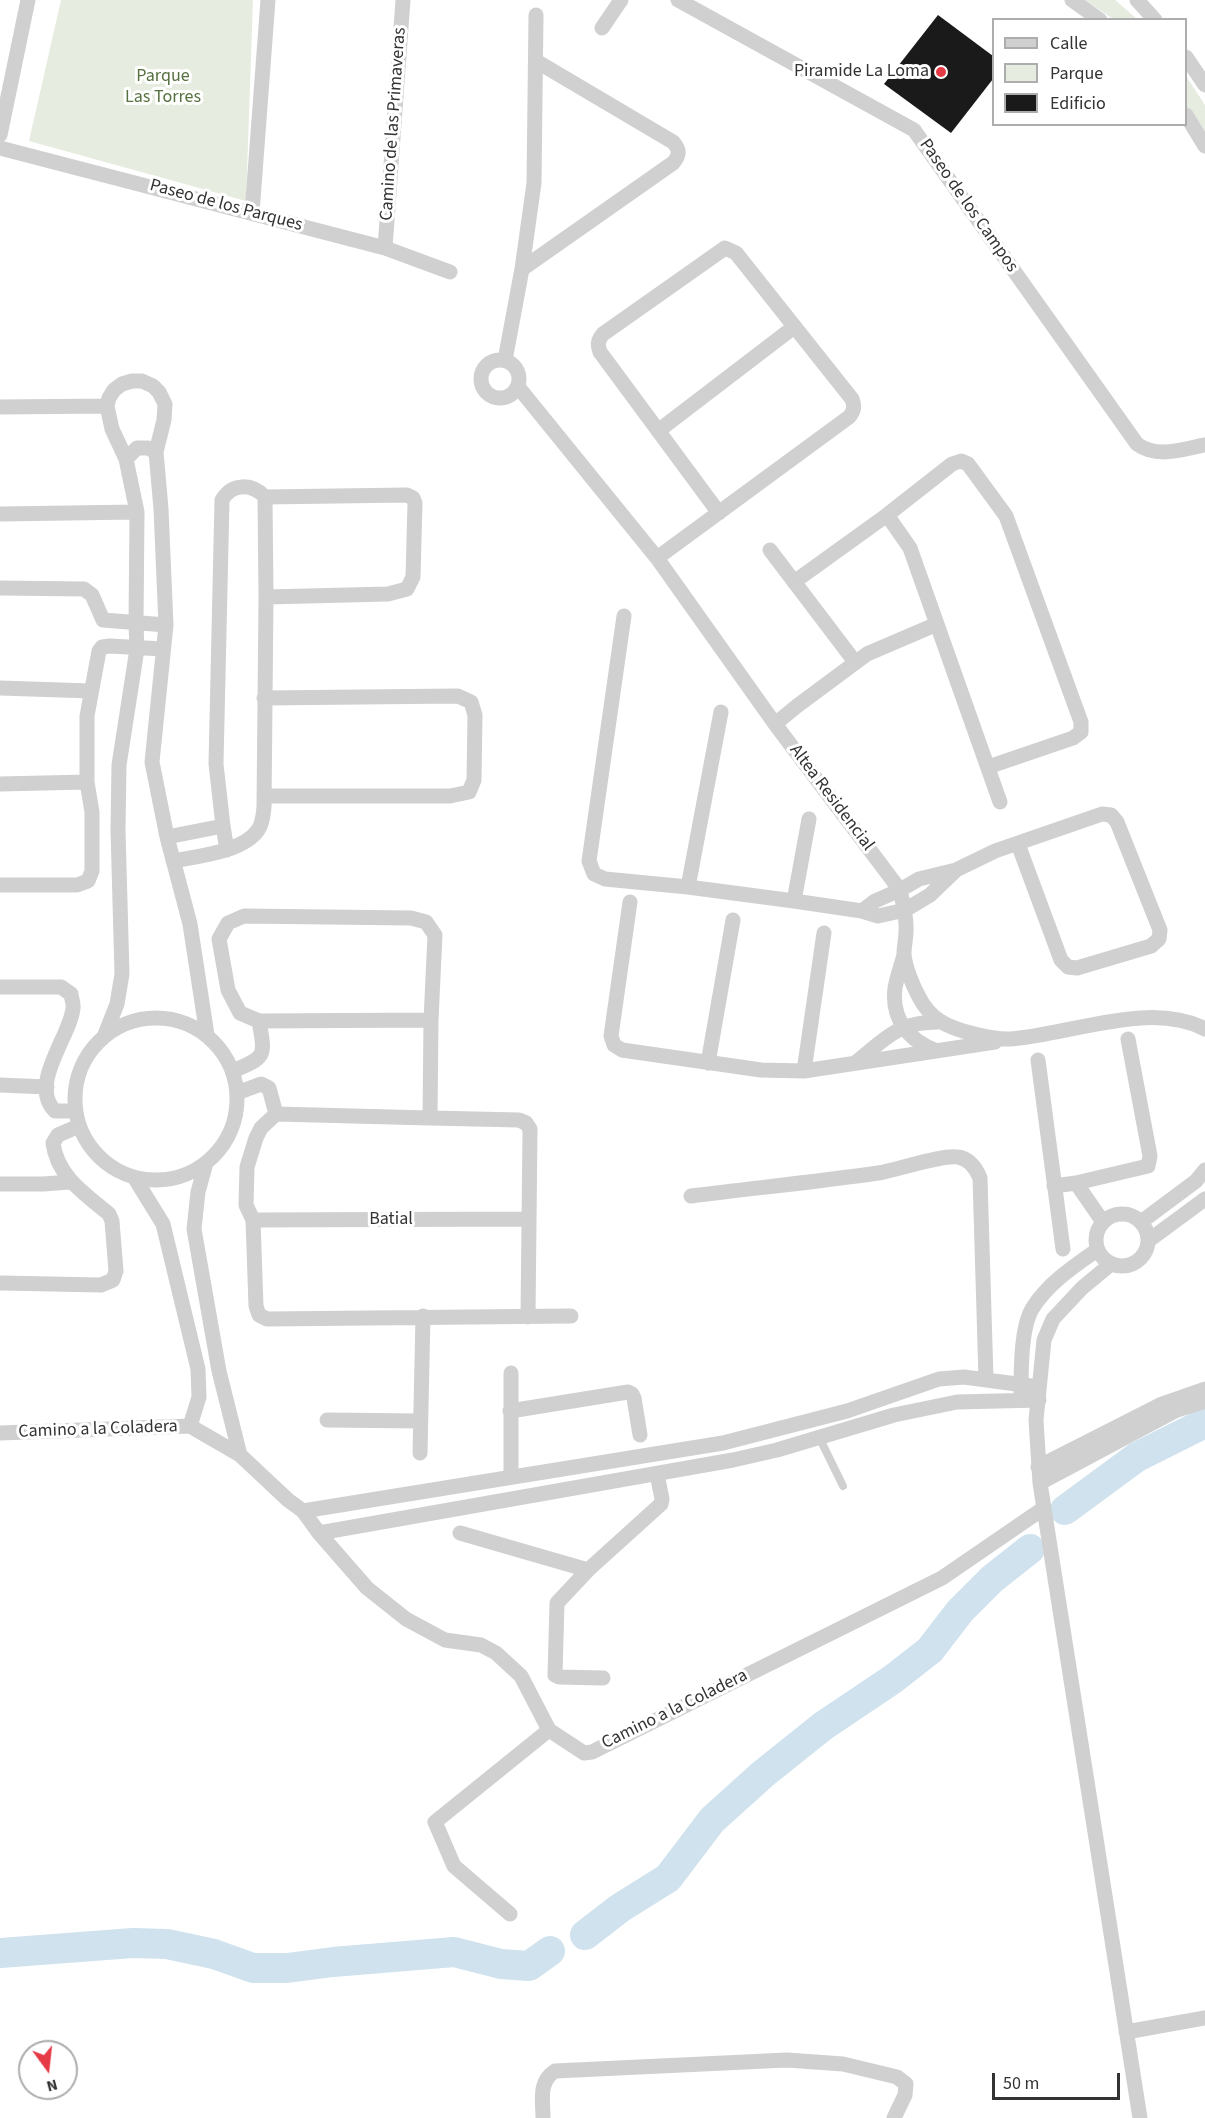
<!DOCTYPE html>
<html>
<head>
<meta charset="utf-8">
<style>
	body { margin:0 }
	#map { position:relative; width:1205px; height:2118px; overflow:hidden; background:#fff; font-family:"Source Sans 3",sans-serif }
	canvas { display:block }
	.legend { position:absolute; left:992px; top:18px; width:195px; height:108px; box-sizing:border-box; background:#fff; border:2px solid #adadad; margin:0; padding:8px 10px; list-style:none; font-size:18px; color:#333 }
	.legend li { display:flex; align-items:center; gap:12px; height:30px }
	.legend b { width:30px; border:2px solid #adadad }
	.north { position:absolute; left:18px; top:2040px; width:60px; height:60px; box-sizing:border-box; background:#fff; border:2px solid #adadad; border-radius:50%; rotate:165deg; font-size:16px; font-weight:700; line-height:24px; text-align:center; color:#333 }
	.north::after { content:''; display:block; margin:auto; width:21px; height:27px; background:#e63946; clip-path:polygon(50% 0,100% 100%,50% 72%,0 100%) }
	.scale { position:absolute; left:992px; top:2073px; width:128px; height:27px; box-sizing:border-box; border:3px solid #333; border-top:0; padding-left:8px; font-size:18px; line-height:21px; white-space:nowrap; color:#333; -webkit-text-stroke:4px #fff; paint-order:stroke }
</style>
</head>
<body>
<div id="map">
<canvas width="1205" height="2118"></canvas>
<ul class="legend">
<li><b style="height:8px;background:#d0d0d0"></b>Calle</li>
<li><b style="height:16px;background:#e6ecdf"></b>Parque</li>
<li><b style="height:16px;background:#1a1a1a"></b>Edificio</li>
</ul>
<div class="north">N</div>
<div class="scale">50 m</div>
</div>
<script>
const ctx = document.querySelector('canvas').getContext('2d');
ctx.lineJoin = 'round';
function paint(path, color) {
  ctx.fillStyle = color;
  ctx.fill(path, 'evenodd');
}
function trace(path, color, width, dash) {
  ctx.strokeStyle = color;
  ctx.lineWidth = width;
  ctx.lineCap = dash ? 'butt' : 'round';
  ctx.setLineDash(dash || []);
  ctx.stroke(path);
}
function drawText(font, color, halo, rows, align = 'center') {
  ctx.font = font + ' "Source Sans 3",sans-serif';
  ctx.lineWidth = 6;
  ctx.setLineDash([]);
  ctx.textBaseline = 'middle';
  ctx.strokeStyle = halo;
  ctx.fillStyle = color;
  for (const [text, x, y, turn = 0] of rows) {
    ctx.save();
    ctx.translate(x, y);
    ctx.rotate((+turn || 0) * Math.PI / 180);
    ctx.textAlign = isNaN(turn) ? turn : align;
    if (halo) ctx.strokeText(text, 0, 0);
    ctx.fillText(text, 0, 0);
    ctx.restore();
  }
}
const green = new Path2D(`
	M61,0H253L246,201L29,141Z
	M1085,0H1115L1137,19H1113Z
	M1186,76L1205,105V135L1186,105Z`);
const river = new Path2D(`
	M1065,1510L1137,1457L1205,1423
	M585,1935L620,1908L668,1878L712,1820L763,1774L823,1726L893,1679L930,1650L960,1611L992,1579L1030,1549
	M0,1953L133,1943L167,1944L214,1954L253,1968H287L333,1962L454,1952L501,1964L529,1966L550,1951`);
const building = new Path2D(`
	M938,15L993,56V79L951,133L884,84Z`);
const lane = new Path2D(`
	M819,1437L843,1486`);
const street = new Path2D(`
	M678,0L914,130L1137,444C1158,459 1182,449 1205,445
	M1072,0L1100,20
	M1137,0L1155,20
	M602,28L621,0
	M1186,57L1205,85
	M1186,115L1205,146
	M0,135L28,0
	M0,148L385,248L450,272
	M252,213L268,0
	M385,248L403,0
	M522,269L673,163C680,155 680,150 673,142L536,61
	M481 379a19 19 0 1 1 38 0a19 19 0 1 1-38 0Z
	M505,360L522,269L534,183L536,15
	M519,388L657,558L775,724L900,890C903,904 907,917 906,931C906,939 904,946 904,954C905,967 913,986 919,997C924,1007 931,1015 940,1021C955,1031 993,1040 1011,1039C1069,1035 1150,1000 1205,1029
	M0,407L107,406
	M658,431L794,327
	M126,459L137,448H148L156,452
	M265,497L407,495L413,498L415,503L413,577L407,589L388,594L266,597
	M0,514L137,512
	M887,515L910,548L1000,802
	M770,550L855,662
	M657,558L849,417C854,411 855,407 852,399L736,253L725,248L603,334C598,340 597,344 600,352L719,513
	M794,582L887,515L952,464L961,461L968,464L1006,516L1081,722V732L1073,738L988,767
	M0,588L84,589L92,595L103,620L166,625
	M624,616L589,861L594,874L605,879L688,887L794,901L862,911L878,916L905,910L930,895L956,870
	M0,688L91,691
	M775,724L797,706L867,654L937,624
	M0,784L87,782
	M264,796H450L469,792L474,780L475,715L471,702L458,696L264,698
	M167,837L223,826
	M173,861C198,856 243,852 258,830C263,823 263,815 264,807L266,597L265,497C252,483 232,483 222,500L216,764L223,826L227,850
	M0,885H77L88,881L92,871V812L87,782V716L99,651L102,647L110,646L163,649
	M688,887L721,712
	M794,901L809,819
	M630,902L611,1036L614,1045L622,1050L761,1070L804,1071L995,1042
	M862,911L875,901L900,890L919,879L956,870L995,851L1102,814L1111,815L1117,822L1160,930L1159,939L1151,946L1077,968L1068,967L1061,960L1018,844
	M904,955C901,966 897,977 895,988C891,1019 909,1041 937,1051
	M0,987H61L71,994C71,998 74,1004 73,1008C71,1035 28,1085 55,1111H76
	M75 1099a81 81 0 1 1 162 0a81 81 0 1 1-162 0Z
	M431,1020L259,1021L240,1013L228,990L219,939L228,923L244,916L411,918L426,922L435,935L431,1020L430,1118L276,1114L261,1128L256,1138L247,1167L246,1205L253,1220L256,1306L259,1315L267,1319L571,1316
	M104,1037L117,1004L122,974L118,830L119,765L137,649L136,624L137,512L126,459L112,429L107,406L109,398L114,390L122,384L132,381H142L153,386L159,392L165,404L164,420L156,452L161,509L166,625L152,762L167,837L190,924L207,1035
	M1038,1060L1063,1249
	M708,1063L733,920
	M855,1063C888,1037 898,1021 942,1022
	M233,1071C267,1057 265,1056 259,1021
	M804,1071L824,933
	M0,1085L47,1087
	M237,1093L261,1084L269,1088L276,1114
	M430,1118L519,1120L526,1123L530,1129L528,1317
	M206,1163L198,1192L194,1229L219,1371L240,1455
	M134,1177L163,1224L198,1369L199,1397L190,1426
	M1076,1183L1103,1222
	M0,1184H43L70,1182
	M1054,1186L1076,1183L1148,1166L1150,1156L1128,1039
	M691,1196C754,1188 816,1182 878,1173C897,1170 943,1154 958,1157C970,1159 976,1168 980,1178L986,1379
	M1096 1240a26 26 0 1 1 52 0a26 26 0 1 1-52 0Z
	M253,1220L529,1219
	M1141,1222L1196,1181L1205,1170
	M1148,1241L1205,1199
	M1111,1264L1082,1288L1053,1319L1044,1340L1036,1420L1040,1483L1140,2118
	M0,1283L101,1285L113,1280L116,1271L112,1221L109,1214C85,1194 57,1176 53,1143L58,1135L79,1126
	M511,1373V1477
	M1021,1392C1021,1370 1021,1328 1032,1309C1047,1284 1074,1266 1097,1250
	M510,1411L628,1392L632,1394L634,1398L640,1435
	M327,1420L420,1421
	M0,1433L190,1426L240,1455L288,1500L303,1511L319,1533L367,1588L406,1619L445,1640L481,1645L496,1653L521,1676L549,1730L584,1753L592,1752L942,1578L1044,1508
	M420,1453L423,1316
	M1038,1467L1162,1404L1205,1389
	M1040,1483L1177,1410L1205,1401
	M303,1511L723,1443L847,1411L939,1379L964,1377L1039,1387
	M319,1533L733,1460L777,1450L894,1415L957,1402L1039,1400
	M460,1533L588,1570
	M603,1678L559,1677L555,1675L557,1603L588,1570L661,1504L662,1499L657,1474
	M510,1914L454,1866L435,1822L549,1730
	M1126,2032L1205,2018
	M543,2118C543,2100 538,2082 555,2071L787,2060L843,2064L897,2077L906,2084L905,2095L894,2118`);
const markers = [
	[941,72,6,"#e63946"]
];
const poiNames = [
	["Piramide La Loma",929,72]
];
const parkNames = [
	["Parque",163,77],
	["Las Torres",163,98]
];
const streetNames = [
	["Camino de las Primaveras",394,124,-86],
	["Paseo de los Parques",226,206,15],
	["Paseo de los Campos",968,206,55],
	["Altea Residencial",831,798,53],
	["Batial",391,1220],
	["Camino a la Coladera",98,1430,-2],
	["Camino a la Coladera",675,1710,-26]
];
paint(green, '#e6ecdf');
trace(river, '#cfe2ee', 30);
paint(building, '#1a1a1a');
trace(lane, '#d0d0d0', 8);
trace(street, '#d0d0d0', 15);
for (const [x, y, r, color] of markers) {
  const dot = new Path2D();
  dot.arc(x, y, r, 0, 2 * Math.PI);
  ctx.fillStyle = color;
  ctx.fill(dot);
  trace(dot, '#fff', 2);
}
drawText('18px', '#333', '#fff', poiNames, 'right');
drawText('18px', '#56703f', '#fff', parkNames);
drawText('18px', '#333', '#fff', streetNames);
</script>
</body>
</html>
